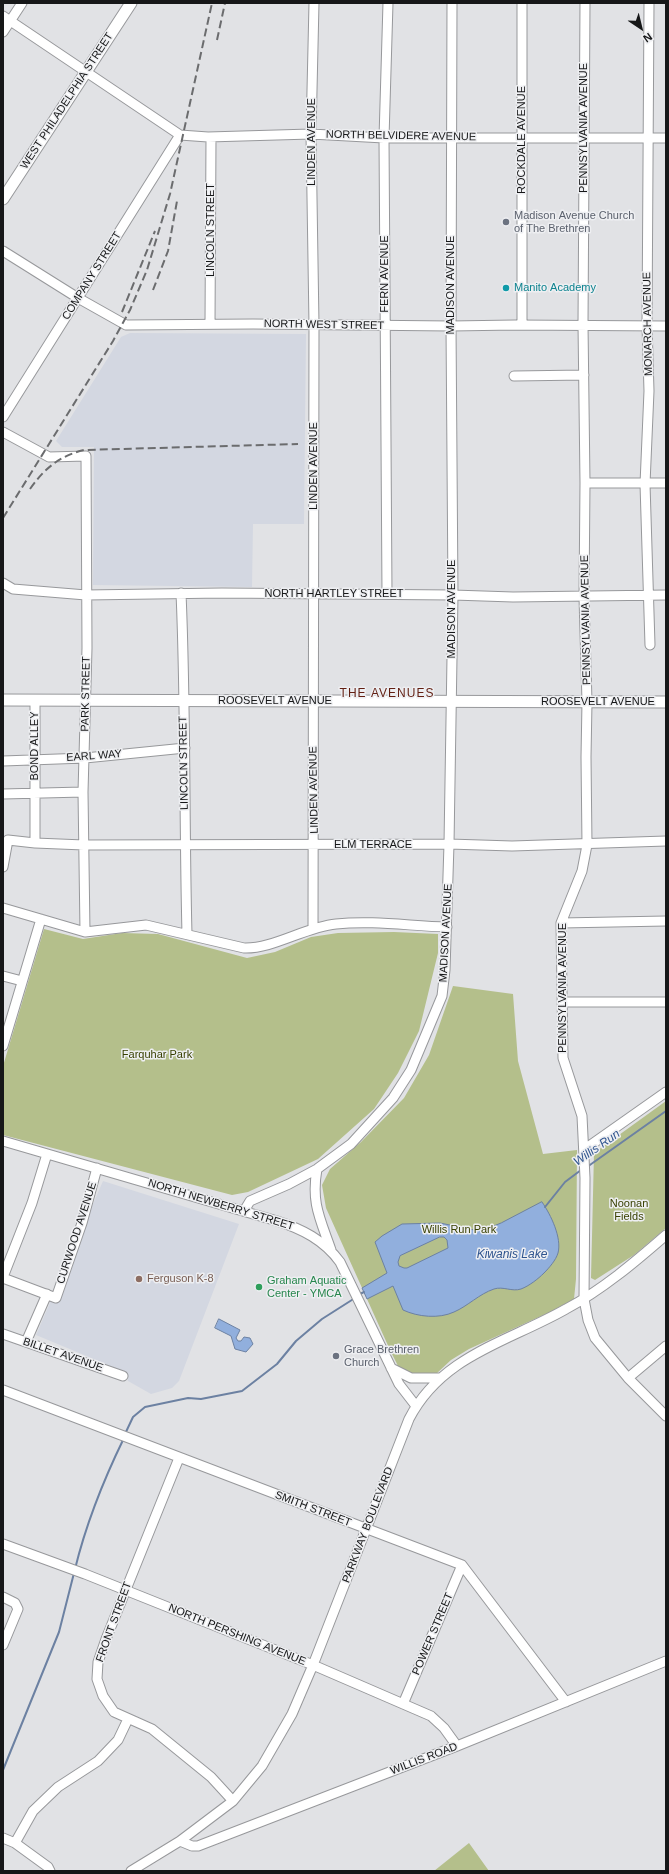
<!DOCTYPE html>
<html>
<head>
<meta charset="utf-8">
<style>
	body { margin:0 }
	#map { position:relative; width:669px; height:1874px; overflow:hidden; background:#e1e2e5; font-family:Arial,sans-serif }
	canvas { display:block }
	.frame { position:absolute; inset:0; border:4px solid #161718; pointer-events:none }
	.north { position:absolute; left:621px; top:8px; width:40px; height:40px; -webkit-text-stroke:3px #eeeff2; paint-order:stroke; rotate:145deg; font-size:11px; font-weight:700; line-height:16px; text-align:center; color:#161718 }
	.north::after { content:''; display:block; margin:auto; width:14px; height:18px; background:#161718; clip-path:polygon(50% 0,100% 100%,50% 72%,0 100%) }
</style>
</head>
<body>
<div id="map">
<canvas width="669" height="1874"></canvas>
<div class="frame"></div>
<div class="north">N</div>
</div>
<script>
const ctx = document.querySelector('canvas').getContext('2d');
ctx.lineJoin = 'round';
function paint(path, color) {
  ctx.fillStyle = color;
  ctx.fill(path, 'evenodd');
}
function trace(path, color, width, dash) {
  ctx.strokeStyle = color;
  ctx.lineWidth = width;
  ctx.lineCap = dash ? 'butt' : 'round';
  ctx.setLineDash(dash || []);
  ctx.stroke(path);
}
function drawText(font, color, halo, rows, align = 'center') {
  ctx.font = font + ' Arial,sans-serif';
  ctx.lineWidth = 3;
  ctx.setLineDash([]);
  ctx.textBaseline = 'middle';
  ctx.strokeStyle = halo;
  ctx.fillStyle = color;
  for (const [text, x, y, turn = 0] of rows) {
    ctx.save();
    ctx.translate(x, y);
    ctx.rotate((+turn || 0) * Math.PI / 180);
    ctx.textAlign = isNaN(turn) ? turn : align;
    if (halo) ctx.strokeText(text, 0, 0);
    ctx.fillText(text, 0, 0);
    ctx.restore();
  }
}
const built = new Path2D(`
	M130,333L306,334L304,524H253L252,587L93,585L94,447H62L56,441L121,337Z
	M103,1181L239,1224L179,1381L172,1388L151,1394L128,1381L125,1372L36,1335Z`);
const green = new Path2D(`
	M44,929L83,939L122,933L158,934L247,958L275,952L311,937L338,933L394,932L438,934V953L419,1031L398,1073L374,1109L318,1159L248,1192L232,1195L3,1135V1066Z
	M453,986L513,994L518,1061L543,1154L577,1150L576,1279L574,1299L550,1312L469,1349L451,1360L436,1374L415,1377L399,1368L390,1350L326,1208L322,1185L330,1169L361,1142L404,1098L429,1055Z
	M666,1101V1228L634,1255L595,1280L591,1278L594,1153Z
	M469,1843L489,1871H434Z`);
const water = new Path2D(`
	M542,1202C551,1215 562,1238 558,1253C556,1260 549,1268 544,1273C538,1279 529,1286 521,1289C512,1292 503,1286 494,1289C479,1294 468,1306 454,1312C439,1319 418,1317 403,1310L393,1286L367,1299L362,1288L387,1273L375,1242L382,1236L402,1224L440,1223L474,1230H484L501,1223ZM440,1237H444L447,1240L448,1248L407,1268H404L399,1266L398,1262L400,1256Z
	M219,1319L240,1330L236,1338L238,1341H241L244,1337L250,1338L253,1344L246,1352L235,1349L231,1336L215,1328Z`);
const stream = new Path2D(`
	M587,1167L666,1111
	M545,1207L565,1182L581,1170
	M358,1295L364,1292
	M125,1434L133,1417L145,1407L188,1398L201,1399L242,1391L277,1364L296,1341L322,1319L355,1298
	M75,1569C86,1524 104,1479 124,1438
	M3,1770L59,1632L74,1573`);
const minor = new Path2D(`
	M522,3V325
	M585,3L583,324L585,483L584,597L587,702L586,757L587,845L582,871L561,923L563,1058L582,1116L585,1178L584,1299L588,1320L595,1338L609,1355L628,1378L666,1416
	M649,3L647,325L649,391L645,484L650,645
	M3,16L180,135L208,137L311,134L384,138H666
	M3,32L22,3
	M3,251L78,298L126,325L253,324L451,326L515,325L666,326
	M210,324L211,137
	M514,376L584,375
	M3,417L180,135
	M3,432L49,457L86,456L87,648L83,792L85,932
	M585,483H666
	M3,583L13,589L86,595L222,593L453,595L513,597L666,595
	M181,593C186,707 184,820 187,934
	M387,594L384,138L388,3
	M35,700V843
	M3,761L85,758L185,748
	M3,794L83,792
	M3,867L8,840L35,843L84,845L449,844L512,846L666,841
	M3,908L85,932L146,925L244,948C273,949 305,927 336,924C372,920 410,926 447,927
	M561,923L666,921
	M313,929L314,325L311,134L314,3
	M3,976L22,981
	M562,1002H666
	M3,1046L41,919
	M3,1141L277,1221C302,1229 324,1240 340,1262L399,1384L416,1406
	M585,1149L666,1092
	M317,1169C311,1203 320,1218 331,1250
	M244,1211L250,1201L289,1184L317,1169L351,1144L393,1098L411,1070L442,996L445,970L449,844L453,595L451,326L452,3
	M3,1277L32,1203L47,1154
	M3,1278L56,1298L82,1223L97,1168
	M3,1334L123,1376
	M26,1342L47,1294
	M391,1368L411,1378H440
	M628,1378L666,1346
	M3,1390L462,1565L566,1702
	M179,1458L106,1639L98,1662L97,1679L103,1696L114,1712L152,1729L211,1777L233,1801
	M3,1544L85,1574L313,1665L431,1716L444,1728L457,1746
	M3,1597L15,1603L18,1609L3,1645
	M403,1704L462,1565
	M3,1838L15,1843L48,1867L50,1871
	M180,1841L192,1846H198L457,1746L666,1661
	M15,1843L33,1811L58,1787L98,1761L118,1740L128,1719
	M131,1871L180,1841L233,1801L262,1766L292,1714L313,1665L409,1419C442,1355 508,1342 566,1309C602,1290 635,1262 666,1235`);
const major = new Path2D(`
	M3,199L131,3
	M3,700L666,702`);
const rail = new Path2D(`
	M217,40L225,3
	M153,290L168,251L177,201
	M122,312L155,231
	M30,489C44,469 59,456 84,450L298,444
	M3,518L113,341L130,310L147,270L170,194L212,3`);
const markers = [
	[506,222,4,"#6b7280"],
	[506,288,4,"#0f9aa8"],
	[139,1279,4,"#8d6e63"],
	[259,1287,4,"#2e9e5b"],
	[336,1356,4,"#6b7280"]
];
const streetNames = [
	["WEST PHILADELPHIA STREET",67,101,-57],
	["PENNSYLVANIA AVENUE",584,128,-90],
	["NORTH BELVIDERE AVENUE",401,136,1],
	["ROCKDALE AVENUE",522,140,-90],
	["LINDEN AVENUE",312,142,-90],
	["LINCOLN STREET",211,230,-90],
	["FERN AVENUE",385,274,-90],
	["COMPANY STREET",92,276,-58],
	["MADISON AVENUE",451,285,-90],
	["MONARCH AVENUE",648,324,-91],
	["NORTH WEST STREET",324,325,1],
	["LINDEN AVENUE",314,466,-90],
	["NORTH HARTLEY STREET",334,594],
	["MADISON AVENUE",452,609,-90],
	["PENNSYLVANIA AVENUE",586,620,-91],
	["PARK STREET",86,694,-89],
	["ROOSEVELT AVENUE",275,701],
	["ROOSEVELT AVENUE",598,702],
	["BOND ALLEY",35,746,-90],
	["EARL WAY",94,756,-4],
	["LINCOLN STREET",184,763,-91],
	["LINDEN AVENUE",314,790,-91],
	["ELM TERRACE",373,845],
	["MADISON AVENUE",446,933,-87],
	["PENNSYLVANIA AVENUE",563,988,-90],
	["NORTH NEWBERRY STREET",221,1205,17],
	["CURWOOD AVENUE",77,1233,-72],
	["BILLET AVENUE",63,1355,19],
	["SMITH STREET",313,1509,21],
	["PARKWAY BOULEVARD",368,1525,-69],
	["FRONT STREET",114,1622,-70],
	["POWER STREET",433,1634,-67],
	["NORTH PERSHING AVENUE",237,1635,22],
	["WILLIS ROAD",424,1759,-21]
];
const worshipNames = [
	["Madison Avenue Church",514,216],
	["of The Brethren",514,229],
	["Grace Brethren",344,1350],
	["Church",344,1363]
];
const cultureNames = [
	["Manito Academy",514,288]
];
const parkNames = [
	["Farquhar Park",157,1055],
	["Noonan",629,1204],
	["Fields",629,1217],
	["Willis Run Park",459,1230]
];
const educationNames = [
	["Ferguson K-8",147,1279]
];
const leisureNames = [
	["Graham Aquatic",267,1281],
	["Center - YMCA",267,1294]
];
const neighbourhoodNames = [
	["THE AVENUES",387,694]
];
const waterNames = [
	["Willis Run",597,1148,-35],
	["Kiwanis Lake",512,1255]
];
paint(built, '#d3d7e1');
paint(green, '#b4bf8b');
paint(water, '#91afdd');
trace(water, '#6c81a2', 1);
trace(stream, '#6c81a2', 2);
trace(minor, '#97989b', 11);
trace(major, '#97989b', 13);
trace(minor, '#fff', 9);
trace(major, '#fff', 11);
trace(rail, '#6b6c6e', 2, [8, 4]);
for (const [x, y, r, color] of markers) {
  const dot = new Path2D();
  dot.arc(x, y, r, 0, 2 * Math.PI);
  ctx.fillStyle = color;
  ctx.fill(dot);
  trace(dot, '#eeeff2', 1.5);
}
drawText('11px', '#161718', '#eeeff2', streetNames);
drawText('11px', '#5b616d', '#eeeff2', worshipNames, 'left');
drawText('11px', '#0d838f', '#eeeff2', cultureNames, 'left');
drawText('11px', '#384000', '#eeeff2', parkNames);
drawText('11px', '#785e54', '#eeeff2', educationNames, 'left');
drawText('11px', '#27864d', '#eeeff2', leisureNames, 'left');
ctx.letterSpacing = '1px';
drawText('12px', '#621f12', '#eeeff2', neighbourhoodNames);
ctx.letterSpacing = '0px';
drawText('italic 12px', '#2f548e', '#eeeff2', waterNames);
</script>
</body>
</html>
